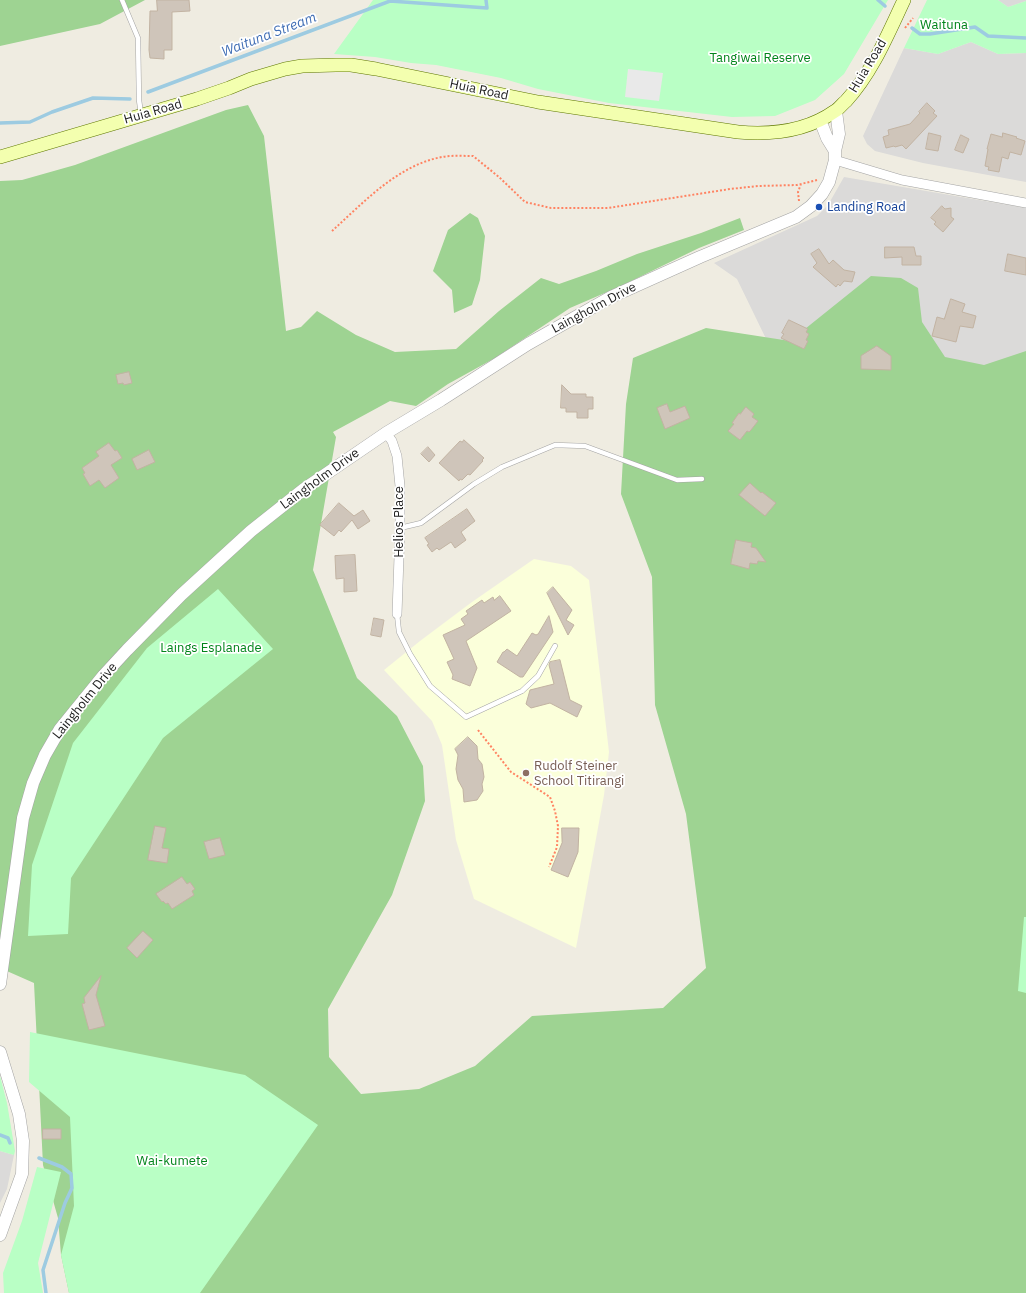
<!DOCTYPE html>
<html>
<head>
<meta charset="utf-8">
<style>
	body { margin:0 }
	canvas { display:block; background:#efece1 }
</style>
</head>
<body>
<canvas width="1026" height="1293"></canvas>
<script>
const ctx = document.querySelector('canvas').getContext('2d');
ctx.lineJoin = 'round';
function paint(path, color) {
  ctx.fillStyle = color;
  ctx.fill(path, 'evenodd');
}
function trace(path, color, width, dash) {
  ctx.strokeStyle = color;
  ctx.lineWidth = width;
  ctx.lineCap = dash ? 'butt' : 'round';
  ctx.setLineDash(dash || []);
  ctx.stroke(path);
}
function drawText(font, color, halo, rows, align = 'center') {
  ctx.font = font + ' "IBM Plex Sans",sans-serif';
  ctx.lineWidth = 3.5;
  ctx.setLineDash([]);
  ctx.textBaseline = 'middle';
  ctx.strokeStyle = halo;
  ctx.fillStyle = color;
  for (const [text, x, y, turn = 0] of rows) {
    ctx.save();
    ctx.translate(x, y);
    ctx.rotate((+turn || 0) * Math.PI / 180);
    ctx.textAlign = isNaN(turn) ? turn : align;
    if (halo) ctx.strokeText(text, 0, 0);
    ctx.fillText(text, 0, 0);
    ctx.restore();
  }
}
const residential = new Path2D(`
	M998,0H1026V1L1008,7Z
	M971,42L998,54L1026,53V182L923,163L875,151L867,144L863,136L904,48L938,54Z
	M844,177L1026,208V445L770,347L737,279L714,263L817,216L828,205Z
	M0,1151L14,1155L7,1189L0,1203Z`);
const education = new Path2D(`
	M534,559L571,566L589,580L609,752L604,795L576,948L474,899L456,840L442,745L432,721L384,670L420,641L472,602Z`);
const forest = new Path2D(`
	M0,0H145L100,24L0,46Z
	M248,105L264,136L286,331L301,327L317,311L356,335L395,352L456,349L499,311L541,278L559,284L596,271L637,254L701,233L740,218L744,230L699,248L621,286L570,308L495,358L448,384L416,406L390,401L333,432L336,437L313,570L357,678L397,716L423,766L425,801L392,895L328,1009L329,1057L361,1094L419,1089L475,1066L532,1016L663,1008L706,968L686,814L655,705L652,577L621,494L626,404L633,358L706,328L790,341L871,276L901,278L918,288L922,322L945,357L984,365L1026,351V1293H69L61,1255L58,1218L43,1165L34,983L0,968V181L22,180L75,165L226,110Z
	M470,213L478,218L485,236L480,280L472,305L454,313L452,290L433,271L448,230Z`);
const park = new Path2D(`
	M373,0H888L844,74L815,100L775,116L732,117L609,103L538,89L501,78L436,65L411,63L375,57L334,54Z
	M927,0H998L1008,7L1026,1V53L998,54L971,42L938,54L904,48Z
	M218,589L273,649L163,738L71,878L68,934L28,936L32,865L73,743L147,648Z
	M1024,917H1026V993L1018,991Z
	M30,1032L245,1075L318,1125L200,1293H69L61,1255L74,1206L70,1117L29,1082Z
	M0,1076L7,1103L15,1151L14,1155L0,1151Z
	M37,1167L61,1172L38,1263L43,1293H4L3,1273L22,1221Z`);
const parking = new Path2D(`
	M628,69L663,73L659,101L625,97Z`);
const stream = new Path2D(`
	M878,0L885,6
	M912,28L920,34H930L975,27L988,36L1026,38
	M148,92L390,1L487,8L486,0
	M0,123L30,122L52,112L93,98L130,99
	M0,1135L8,1138L10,1143
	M39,1158L62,1167L71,1174L72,1188L65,1203L43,1270L46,1293`);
const building = new Path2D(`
	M157,0H189L190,11L172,12V50H164V59L150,58L149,50L150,11H157Z
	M927,103L935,111L933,113L937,116L906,149L902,145L895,147L894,146L886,148L883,137L889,135L888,130L910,124L920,113L919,112Z
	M929,133L941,136L938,151L926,149Z
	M1003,133L1017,137L1016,138L1025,141L1021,155L1010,152L1008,159L1002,157L999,172L988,170L989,167L985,166L988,149H987L991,134L1002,137Z
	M961,135L969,139L963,153L955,150Z
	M942,206L945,209L951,208V217L954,219L943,232L934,224L936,222L931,218Z
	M885,247H914L916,256H921V265H902V257L885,258Z
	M819,249L829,264L833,260L844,270L855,272L852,282L844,281L840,286L838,284L836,287L813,267L817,263L811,254Z
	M1008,254L1026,258V275L1005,271Z
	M951,299L965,304L962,312L976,316L973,328L960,326L956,342L932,336L937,317L944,319Z
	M789,320L808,329L806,332L809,334L806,340L808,341L804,349L781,338L784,334L782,333Z
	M877,346L891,356V370L861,369V356Z
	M129,372L132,383L124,385L123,383L118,384L116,375Z
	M562,385L571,394H586V397H593V409H588V418H577V412H566V408H561Z
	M667,404L670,412L685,406L690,418L665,429L657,408Z
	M746,407L754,414L752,417L758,421L751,430L749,432L747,431L740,440L728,431L734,424L732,423L739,413L740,414Z
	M464,440L484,458L482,460L483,461L470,475L468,474L462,480L460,479L459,481L439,463L460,441L462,442Z
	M109,443L115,451L117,450L122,458L111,465L119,478L105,488L99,480L90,486L83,474L85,473L82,468L99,456L96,452Z
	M428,447L435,455L429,462L421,454Z
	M149,450L155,462L137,470L132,459Z
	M750,483L761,493L762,492L776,503L765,516L739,495Z
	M339,503L354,516L363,510L370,521L358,529L352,520L341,532L339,530L334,536L320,525Z
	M467,509L475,521L461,532L466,540L455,548L451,542L439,550L437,548L432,552L427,545L429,544L425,538Z
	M736,540L752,543L751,547L756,548L766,562L758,561L757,564L750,563L749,569L731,564Z
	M355,555L357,591L344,592V578L336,579L335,556Z
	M553,587L572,610L566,620L574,625L568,635L547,593Z
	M500,596L511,611L466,641L477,668L470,686L452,679L453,675L447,662L454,659L443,635L465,625L461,619L468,614L466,611L482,600L484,603L493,597L494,600Z
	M549,616L553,632L523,677H520L497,662L503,652H504L507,649L517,656L532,633L536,635L538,634Z
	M374,618L384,620L381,637L371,635Z
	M560,660L570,700L582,706L577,717L550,703L531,708L526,704L530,690L554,684L549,665L550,662Z
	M468,737L477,746L478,759L482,764L484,777L482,784L483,791L477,800L464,802L463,789L458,780L456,769L458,755L455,749Z
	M155,826L166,828L162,848L169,849L167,863L148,860Z
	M562,828H579L578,852L568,877L551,870L562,843Z
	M220,838L225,855L209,859L204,842Z
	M182,877L187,884L190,882L195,889L192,891L194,895L172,909L168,903L166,904L163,901L162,902L156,894Z
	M143,931L153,940L137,958L127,948Z
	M101,976L96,995L105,1026L89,1030L82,1004L85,1003L84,998Z
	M43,1129H61V1139H43Z`);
const path = new Path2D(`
	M905,28L913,18
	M799,201L798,192L801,184
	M332,231C364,202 398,165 442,157C452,155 463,156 473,156L499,177L525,202L551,208H608L730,189L758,186L797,185L817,180
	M478,730L511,772L550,797L555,811L558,826L557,847L549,867`);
const service = new Path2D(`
	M122,0L138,38L139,100L141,114
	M400,528L421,523L474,484L502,467L555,445L585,446L677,480L702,479
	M397,614L399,632L410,654L430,686L466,717L522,691L538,676L555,646`);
const minor = new Path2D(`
	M835,160L902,180L1026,203
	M386,433L392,441L397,456L400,486V528L397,614`);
const tertiary = new Path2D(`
	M820,120L827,138L835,151
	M0,984L23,818L33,783L45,755L60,729L103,676L127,650L181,595L251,531L304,489L386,433L441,400L528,344L611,297L700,257L796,217L811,206L822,194L829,182L835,160V151L839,134L836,111
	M0,1052L19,1114L23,1141L22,1174L0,1235`);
const secondary = new Path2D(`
	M0,157L197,99L229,88L251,79L285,69L302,66L336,65H351L376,69L538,102L738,132C771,135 807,131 835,111C839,109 842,104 846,101C872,73 888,34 904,0`);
const markers = [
	[819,207,4,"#1a4fb4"],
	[526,773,4,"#8d6e63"]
];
const parkNames = [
	["Waituna",944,25],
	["Tangiwai Reserve",760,58],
	["Laings Esplanade",211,648],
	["Wai-kumete",172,1161]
];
const streetNames = [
	["Huia Road",868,66,-59],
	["Huia Road",479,90,12],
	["Huia Road",153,112,-16],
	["Laingholm Drive",594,308,-28],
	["Laingholm Drive",320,479,-36],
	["Helios Place",399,522,-90],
	["Laingholm Drive",85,701,-51]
];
const transitNames = [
	["Landing Road",827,207]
];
const educationNames = [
	["Rudolf Steiner",534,766],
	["School Titirangi",534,781]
];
const waterNames = [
	["Waituna Stream",269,35,-21]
];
paint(residential, '#dbdad9');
paint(education, '#fbffda');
paint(forest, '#9ed392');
paint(park, '#b9ffc5');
paint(parking, '#e9e9e9');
trace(stream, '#9dcbe1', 3.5);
paint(building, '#cfc5ba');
trace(building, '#c2b3a2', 1);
trace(service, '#a4a4a4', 5.5);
trace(minor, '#a4a4a4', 10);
trace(tertiary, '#a4a4a4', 13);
trace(secondary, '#5e7700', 14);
trace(path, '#ff8362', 2, [2, 2]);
trace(service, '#fff', 4.5);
trace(minor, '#fff', 9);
trace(tertiary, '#fff', 12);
trace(secondary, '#f3ffaf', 13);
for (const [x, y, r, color] of markers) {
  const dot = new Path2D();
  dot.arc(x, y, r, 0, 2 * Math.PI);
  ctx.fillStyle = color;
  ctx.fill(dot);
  trace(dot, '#fff', 1.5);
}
drawText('13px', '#01841a', '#fff', parkNames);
drawText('13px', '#1d1d1d', '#fff', streetNames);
drawText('13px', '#164399', '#fff', transitNames, 'left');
drawText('13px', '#785e54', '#fff', educationNames, 'left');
drawText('italic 14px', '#406eb5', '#fff', waterNames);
</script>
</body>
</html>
